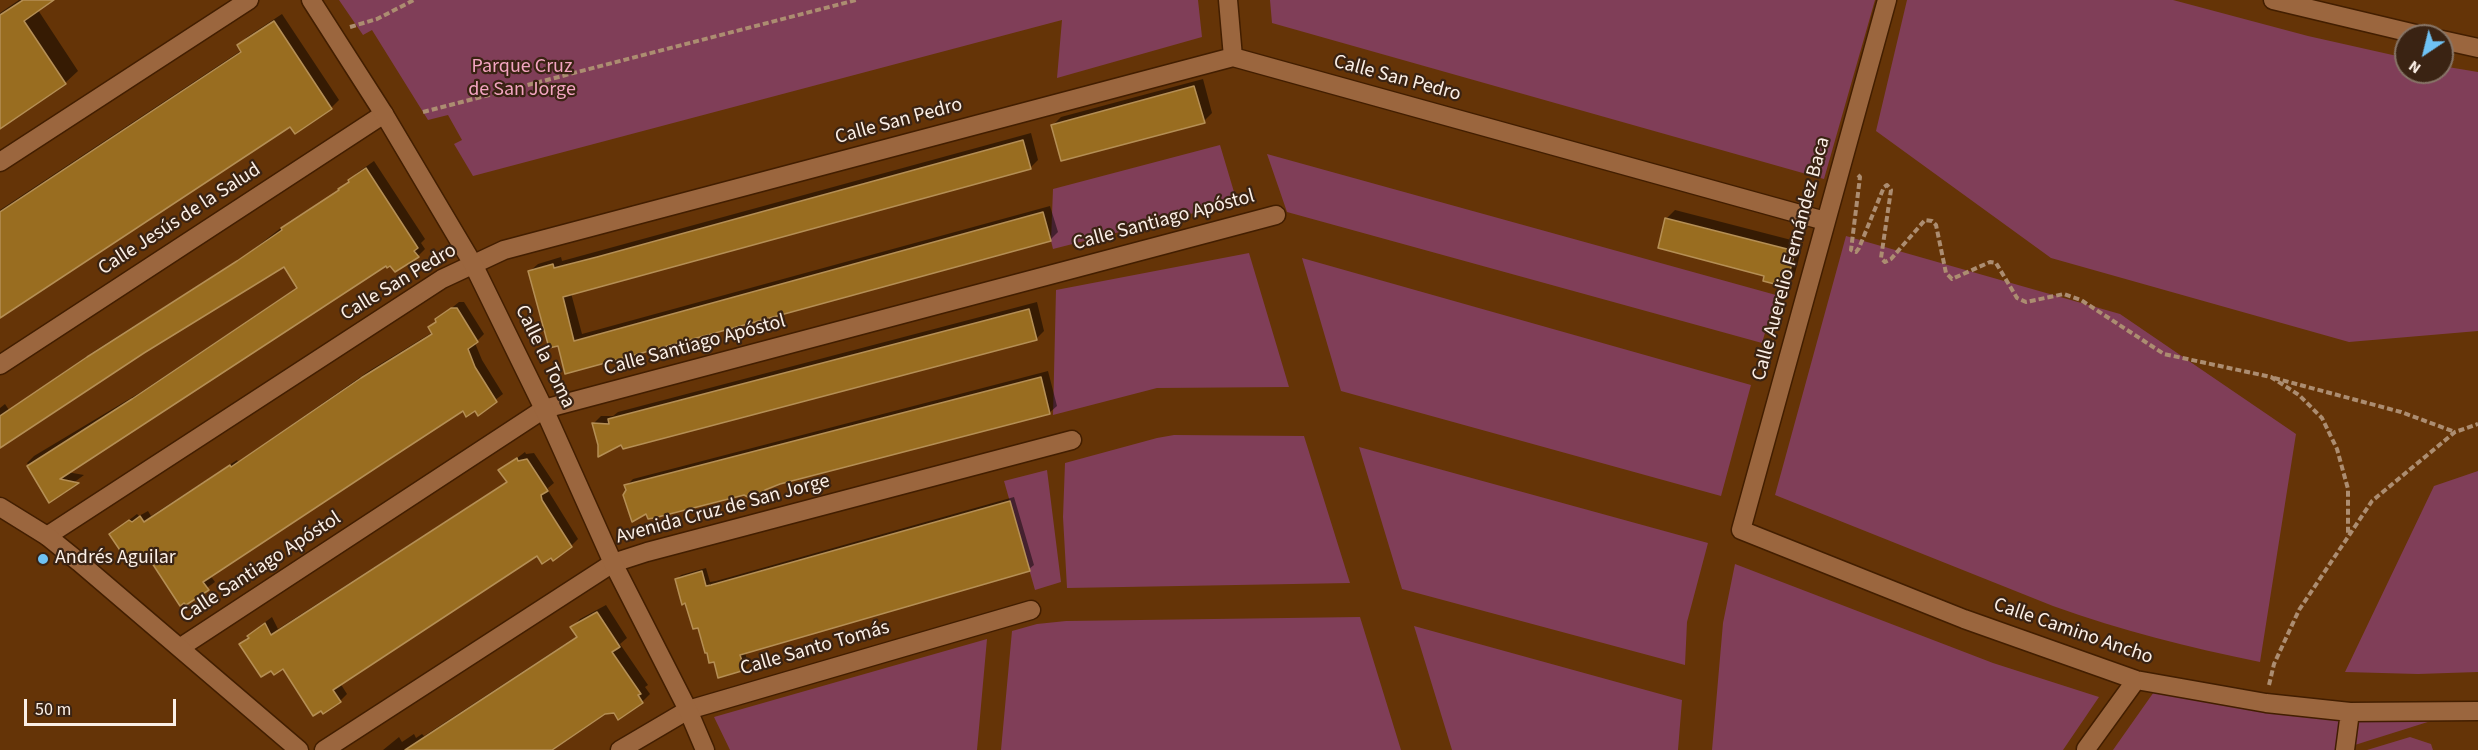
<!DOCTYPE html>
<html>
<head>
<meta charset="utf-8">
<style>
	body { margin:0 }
	#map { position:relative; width:2478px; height:750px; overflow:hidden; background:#653407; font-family:"Source Sans 3",sans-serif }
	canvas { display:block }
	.north { position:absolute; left:2394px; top:24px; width:60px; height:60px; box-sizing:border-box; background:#3a2313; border:2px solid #877567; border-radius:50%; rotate:215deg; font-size:16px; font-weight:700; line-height:24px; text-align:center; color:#fbefe6 }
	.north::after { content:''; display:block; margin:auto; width:21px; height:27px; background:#6fc2f4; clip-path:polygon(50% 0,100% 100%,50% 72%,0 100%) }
	.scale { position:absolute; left:24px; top:699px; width:152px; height:27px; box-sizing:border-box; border:3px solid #fbefe6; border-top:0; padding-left:8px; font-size:18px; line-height:21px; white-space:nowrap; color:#fbefe6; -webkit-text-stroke:4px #3a2313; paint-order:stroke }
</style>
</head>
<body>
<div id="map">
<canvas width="2478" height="750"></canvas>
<div class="north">N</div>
<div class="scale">50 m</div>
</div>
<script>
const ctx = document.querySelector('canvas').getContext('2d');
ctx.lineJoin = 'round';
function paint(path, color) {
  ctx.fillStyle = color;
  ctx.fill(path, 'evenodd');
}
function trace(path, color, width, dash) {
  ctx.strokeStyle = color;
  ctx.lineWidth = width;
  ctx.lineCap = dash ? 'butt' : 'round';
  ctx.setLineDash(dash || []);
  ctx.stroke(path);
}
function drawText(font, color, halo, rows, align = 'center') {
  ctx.font = font + ' "Source Sans 3",sans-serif';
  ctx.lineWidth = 4.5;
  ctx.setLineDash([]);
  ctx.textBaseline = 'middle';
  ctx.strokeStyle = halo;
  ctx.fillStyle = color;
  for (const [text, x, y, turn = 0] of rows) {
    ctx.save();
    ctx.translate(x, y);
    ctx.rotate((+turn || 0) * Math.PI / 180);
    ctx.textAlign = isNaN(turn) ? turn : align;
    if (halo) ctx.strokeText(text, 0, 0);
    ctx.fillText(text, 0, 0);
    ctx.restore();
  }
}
const green = new Path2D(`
	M339,0H1198L1202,37L1057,78L1062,20L473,176L454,144L462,140L448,115L428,120L372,30L363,35Z
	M1270,0H1875L1824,179L1272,23Z
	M1907,0H2173L2308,36L2406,58V72H2442V66L2478,72V331L2349,342L2051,258L1876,131Z
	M1220,145L1237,202L1053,249L1051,241L1053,189Z
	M1267,154L1776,295L1762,343L1287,212Z
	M1846,236L2120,314L2296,434L2260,662C2187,647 2123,631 2053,606L1775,495Z
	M1249,253L1289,387L1157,388L1053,415L1056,290Z
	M1302,258L1751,385L1721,496L1341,391Z
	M1174,435L1304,436L1350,583L1067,588L1063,517L1065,463L1157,438Z
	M1359,447L1708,543L1687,622L1685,665L1402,589Z
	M1047,470L1061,582L1035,590L1004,481Z
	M2478,471V672L2418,674L2345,672L2434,486Z
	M1735,564L1993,663L2099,697L2063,750H1712L1723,623Z
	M1360,617L1401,750H1001L1012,631L1037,624L1066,621Z
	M1414,626L1682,700L1678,750H1452Z
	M987,639L977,750H730L714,717Z
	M2156,689L2401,718L2434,720L2339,750H2113Z
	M2410,737L2431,744L2433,750H2367Z`);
const shadow = new Path2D(`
	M19,0H49L38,10L78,71L65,83L0,127V13Z
	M282,14L339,100L331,108L290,125L0,315V210L242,50L239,45L247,37Z
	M1203,79L1212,113L1204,121L1053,125L1061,117Z
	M1031,133L1038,160L1030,168L571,293L582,334L1050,206L1058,232L1050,240L566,372L559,344L530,271L538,264L561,257L562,261L606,249Z
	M374,161L425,239L421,243L425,249L418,256L387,264L67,472L84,475L49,501L27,463L34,456L141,392L298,287L284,265L74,397L0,448V408L5,404L9,410L96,350L246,255L290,221L341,189L357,173Z
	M1675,210L1803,243L1794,277L1786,285L1766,275L1659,247L1667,218Z
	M459,302H464L484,334L475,343L482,360L503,394L478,413L476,409H463L210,575L215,582L186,603L151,558L111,534L137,514L139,516L148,511L151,516L237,460L238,462L369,371L433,332L430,327L437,320Z
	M1037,302L1044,331L1036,339L622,443L599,445L594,423L601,416H613L618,412Z
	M1048,371L1057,406L1049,413L768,487L757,500L744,493L647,512L627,491L626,486L633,479Z
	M525,452L526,454L534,453L554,483L548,488L549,492L578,539L571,546L538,554L340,683L347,694L340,701L321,709L283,667L241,644L256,629L272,617L278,629L508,481L500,471Z
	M1014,497L1034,565L1029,569L745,652L748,664L744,669L715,660L677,579L681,575L706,568L710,582L716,581Z
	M606,605L627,638L620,644L648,685L645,687L650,694L642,702L604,713L547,750H383L399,737L402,742L414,734L416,738L422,734L424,736L577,636L572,627L580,619Z`);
const building = new Path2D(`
	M23,0H54L24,21L66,84L0,129V15Z
	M274,21L332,109L295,134L290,127L0,318V212L241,52L237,45Z
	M1194,86L1205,123L1061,161L1051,125Z
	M1023,140L1031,169L563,297L574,341L1043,212L1051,241L565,374L558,346L549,348L528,271L553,264L554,268L597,257Z
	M366,168L418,248L414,251L419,257L395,272L390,266L387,268L386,266L60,479L79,483L49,503L27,466L132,399L297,288L284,267L144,353L0,448V416L87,357L237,261L282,230L281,228L339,190L338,189L349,182L348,180Z
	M1665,218L1795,251L1786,287L1763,281L1764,276L1658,248Z
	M451,308H457L478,342L468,349L475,367L497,402L478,416L475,411L466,417L463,411L394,456L203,582L209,590L186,605L184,603L180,606L150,560L132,568L109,534L129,520L132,522L140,516L144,522L230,465L231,467L361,378L432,334L428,327L436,322L435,319Z
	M1029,309L1037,340L623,449L621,445L598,457V445L592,423L609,424L608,419Z
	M1041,377L1050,414L780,484L765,490L757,502L744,495L654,518L648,519L646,514L632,522L623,495L626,490L624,485Z
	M517,458L518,461L527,459L548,491L541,495L542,500L572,547L553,561L551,558L542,564L537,556L333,690L341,702L323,714L321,711L313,716L283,669L274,675L271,671L261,677L239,644L249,638L247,636L265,623L271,635L507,482L498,470Z
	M1010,501L1030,571L740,655L745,670L718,678L714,662L709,663L707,653H705L698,628L693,629L685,603L682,605L675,579L702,571L706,586L711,585Z
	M597,612L620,647L612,652L641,694L638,695L643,703L618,720L614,713L605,714L552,750H405L577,637L570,627Z`);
const path = new Path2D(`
	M350,27L377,19L414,0
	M423,112L856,0
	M1858,175L1860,177L1851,250L1856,252L1859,248L1884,187L1887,185L1891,190L1881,258L1885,262L1891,259L1925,220L1932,221L1936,225L1946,273L1952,279L1990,262L1996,263L2017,298L2026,302L2064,294L2081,300L2164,354L2271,377L2299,395L2322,418L2337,449L2348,489V534
	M2274,378L2401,412L2455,432
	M2269,685L2274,664L2299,610L2372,501L2455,432L2478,424`);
const street = new Path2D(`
	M1228,0L1233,57
	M1887,0L1741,530L1964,619L2136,680L2266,703L2350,712L2478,711
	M0,162L249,0
	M0,365L384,114
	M47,536L442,279L504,250L1233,57L1825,221
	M181,647L544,409L1276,215
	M2086,749L2136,680
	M324,750L613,563L647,552L1072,440
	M620,750L688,710L1031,610
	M2345,750L2350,712`);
const secondary = new Path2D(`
	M311,0L384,114L473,264L544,409L613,563L688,710L705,750
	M2273,0L2424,36
	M2442,40L2478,48
	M0,507L47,536L79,562L299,750`);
const markers = [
	[43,559,6,"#6fc2f4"]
];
const parkNames = [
	["Parque Cruz",522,68],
	["de San Jorge",522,91]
];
const streetNames = [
	["Calle San Pedro",1397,79,15],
	["Calle San Pedro",899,122,-15],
	["Calle Jesús de la Salud",180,220,-33],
	["Calle Santiago Apóstol",1164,221,-15],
	["Calle Auerelio Fernández Baca",1792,259,-75],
	["Calle San Pedro",399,283,-31],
	["Calle Santiago Apóstol",695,346,-15],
	["Calle la Toma",544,357,64],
	["Avenida Cruz de San Jorge",723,510,-15],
	["Calle Santiago Apóstol",261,568,-33],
	["Calle Camino Ancho",2073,632,19],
	["Calle Santo Tomás",815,649,-16]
];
const poiNames = [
	["Andrés Aguilar",55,559]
];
paint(green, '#803e58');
paint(shadow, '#0007');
paint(building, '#996d20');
trace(building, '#b58f55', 1.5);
trace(street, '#421e00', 21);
trace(secondary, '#421e00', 21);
trace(path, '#ac8d71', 4, [6, 3]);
trace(street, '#9b663e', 18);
trace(secondary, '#9b663e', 18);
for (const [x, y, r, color] of markers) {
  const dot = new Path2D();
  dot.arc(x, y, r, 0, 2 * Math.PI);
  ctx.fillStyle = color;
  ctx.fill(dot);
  trace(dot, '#3a2313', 2);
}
drawText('20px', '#f3a5c1', '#3a2313', parkNames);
drawText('20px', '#fbefe6', '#3a2313', streetNames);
drawText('20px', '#fbefe6', '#3a2313', poiNames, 'left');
</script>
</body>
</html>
